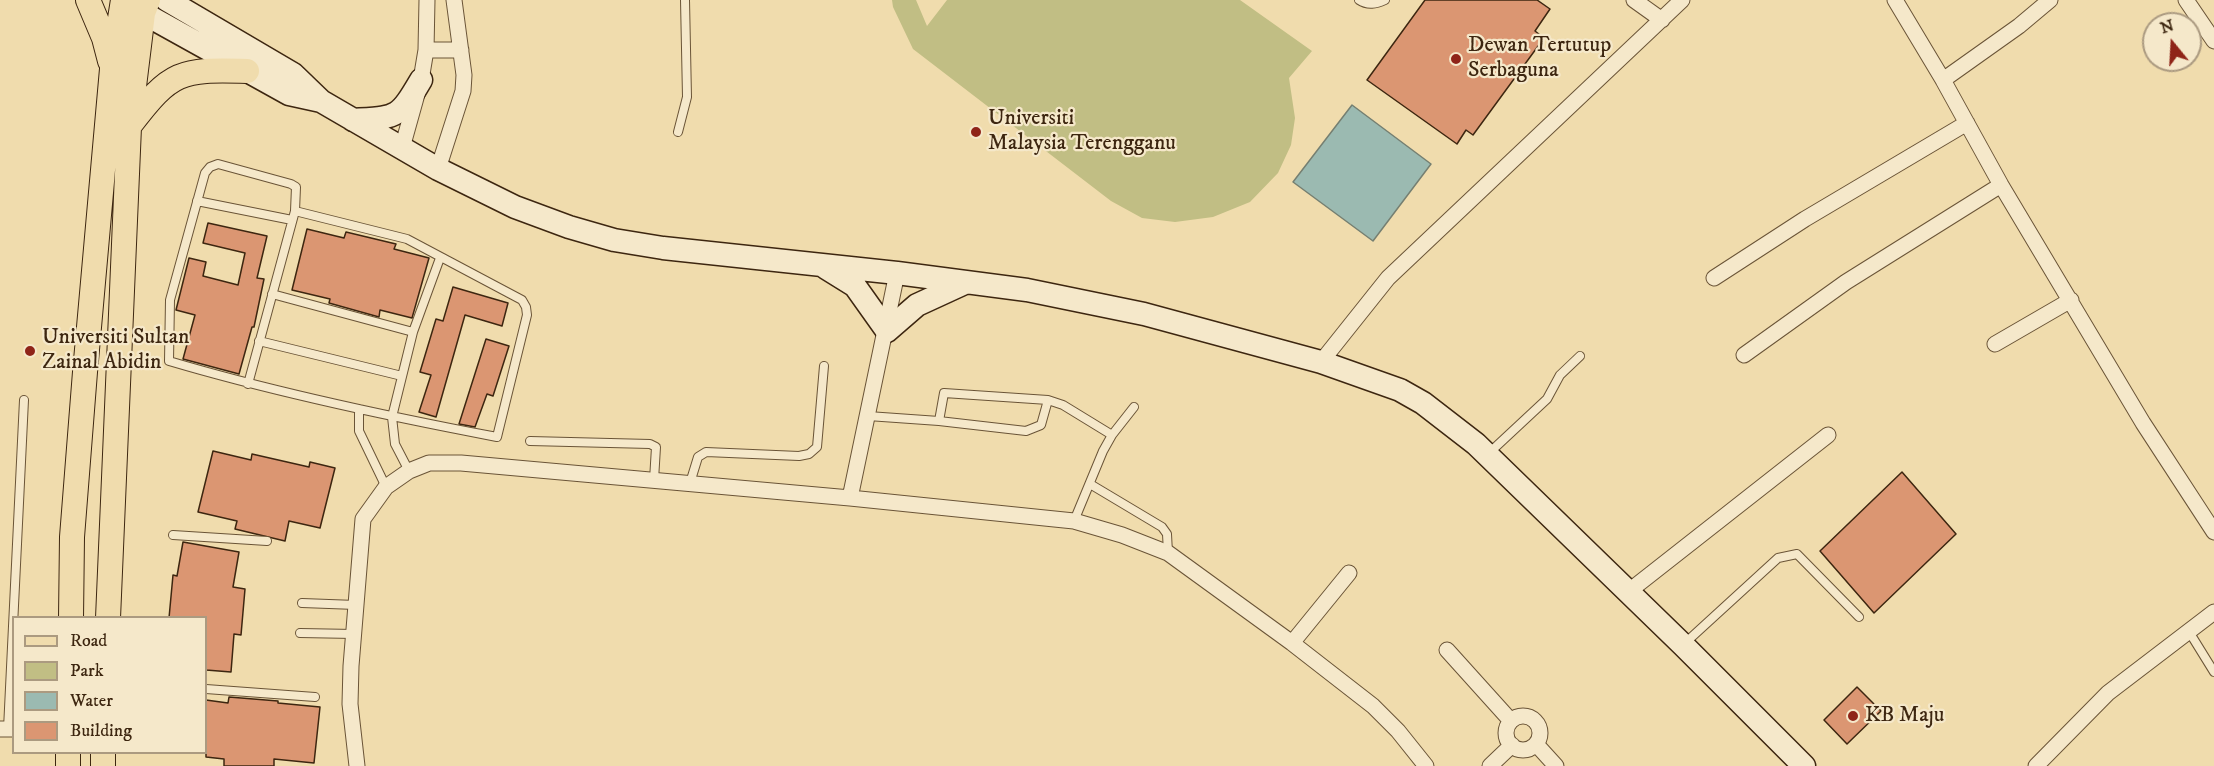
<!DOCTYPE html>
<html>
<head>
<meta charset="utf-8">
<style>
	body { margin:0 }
	#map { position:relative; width:2214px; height:766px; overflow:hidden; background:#f0dcad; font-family:"IM FELL DW Pica",serif }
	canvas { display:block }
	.legend { position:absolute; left:12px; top:616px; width:195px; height:138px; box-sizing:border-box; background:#f5e8ca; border:2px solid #ab9a80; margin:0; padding:8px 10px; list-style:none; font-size:18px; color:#3d2610 }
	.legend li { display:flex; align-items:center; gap:12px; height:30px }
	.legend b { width:30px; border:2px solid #ab9a80 }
	.north { position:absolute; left:2142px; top:12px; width:60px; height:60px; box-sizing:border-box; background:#f5e8ca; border:2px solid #ab9a80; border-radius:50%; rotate:342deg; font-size:16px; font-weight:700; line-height:24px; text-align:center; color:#3d2610 }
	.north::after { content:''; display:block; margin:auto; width:21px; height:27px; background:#8f2418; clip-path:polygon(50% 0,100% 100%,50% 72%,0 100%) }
</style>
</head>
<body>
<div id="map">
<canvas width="2214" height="766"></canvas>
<ul class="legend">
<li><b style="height:8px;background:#f0dcad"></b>Road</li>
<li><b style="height:16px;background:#c1be84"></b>Park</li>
<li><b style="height:16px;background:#9bbab1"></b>Water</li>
<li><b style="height:16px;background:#db9672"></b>Building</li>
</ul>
<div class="north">N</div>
</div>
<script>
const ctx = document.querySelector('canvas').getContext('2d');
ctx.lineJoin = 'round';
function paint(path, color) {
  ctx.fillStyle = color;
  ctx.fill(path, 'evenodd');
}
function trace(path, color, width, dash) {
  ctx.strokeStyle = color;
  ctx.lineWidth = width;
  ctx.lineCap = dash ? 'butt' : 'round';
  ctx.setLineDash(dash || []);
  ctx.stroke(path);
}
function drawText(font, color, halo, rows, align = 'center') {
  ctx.font = font + ' "IM FELL DW Pica",serif';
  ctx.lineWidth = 4.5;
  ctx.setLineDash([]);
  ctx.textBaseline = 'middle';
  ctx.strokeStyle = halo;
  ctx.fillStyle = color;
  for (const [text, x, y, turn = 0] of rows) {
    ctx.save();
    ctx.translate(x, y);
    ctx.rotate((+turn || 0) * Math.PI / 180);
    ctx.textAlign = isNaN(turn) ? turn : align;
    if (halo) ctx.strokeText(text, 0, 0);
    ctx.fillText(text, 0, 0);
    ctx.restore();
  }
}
const green = new Path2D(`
	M892,0H916L927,26L947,0H1240L1312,51L1289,78L1295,118L1291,145L1278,173L1250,202L1213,217L1175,222L1142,218L1111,201L913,49L893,7Z`);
const water = new Path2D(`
	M1352,105L1431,164L1373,241L1293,182Z`);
const building = new Path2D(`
	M1425,0H1537L1550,9L1535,31L1544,38L1473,135L1466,130L1457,144L1367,80Z
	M208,223L267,236L257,278L264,279L254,327H252L239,374L183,359L195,315L176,310L189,258L206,262L203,276L238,285L245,253L203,243Z
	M307,229L344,238L346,232L396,244L394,249L429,258L412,318L380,310L379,317L329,303L330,299L292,290Z
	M453,287L508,303L502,326L465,315L436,417L419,412L431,375L420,372L436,319L443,321Z
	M486,339L509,346L493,396L487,394L475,427L459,424Z
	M213,451L251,460L252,454L309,467L310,462L335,468L320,528L289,521L285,541L235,529L237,521L198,512Z
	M1902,472L1956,534L1874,613L1820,551Z
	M183,542L239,552L233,587L245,589L241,635L234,634L231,672L206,670V618H169L173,575L177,576Z
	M1857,687L1881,711L1847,744L1824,720Z
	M229,697L278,701V703L320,707L314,763L274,759V766H224V759L206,757V700L228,703Z`);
const lane = new Path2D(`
	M1359,0C1368,6 1376,4 1385,0
	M678,132L687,97L685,0
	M218,164L291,184L296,187L295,211L407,239L522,300L526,307L527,315L497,437C386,416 277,393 169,361L170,300L205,173L210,167Z
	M197,201L292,220
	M272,294L413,332
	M259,341L402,376
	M248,384L295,211
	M359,409V431L386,487
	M868,416L939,421L944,393L1048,400L1063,405L1112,435
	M939,421L1026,431L1041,425L1048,400
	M530,441L650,444L656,447L654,480
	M1488,454L1547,399L1560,375L1580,356
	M409,471L395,444L392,417L413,332L440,258
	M690,483L698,457L706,452L799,456L809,454L817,447L824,366
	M1090,484L1162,527L1167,534L1168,553
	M1074,521L1103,451L1112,435L1134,407
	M173,535L267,541
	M302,603L356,605
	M2188,630L2214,672
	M300,633L354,634
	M1684,644L1778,558L1797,554L1859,617
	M206,689L315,697
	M8,729L24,400`);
const street = new Path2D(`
	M1634,0L1662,20
	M1895,0L1943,80L2001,185L2143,423L2214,532
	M2186,0L2214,41
	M426,50H461
	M1943,80L2019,26L2050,0
	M402,148L421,80L426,50L427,0
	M438,169L463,91L464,75L454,0
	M1714,278L1805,219L1967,123
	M1995,344L2071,300
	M1744,355L1846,282L2001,185
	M1321,362L1388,278L1682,0
	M850,498L897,273
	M1628,592L1828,435
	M1292,643L1349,573
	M1447,650L1511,721
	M1506 733a17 17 0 1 1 34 0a17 17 0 1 1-34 0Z
	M0,729H14
	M1536,744L1556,766
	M357,766L350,704L351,666L363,519L386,487L409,471L429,463H461L850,498L1074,521L1122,535L1168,553L1292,643L1373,706L1398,731L1426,766
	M1490,766L1512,745
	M2036,766L2108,693L2214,612`);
const secondary = new Path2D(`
	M167,0L293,74L321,101L438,169L515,207L569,227L614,240L663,248L897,273L1027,290L1144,314L1321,362L1400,390L1423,403L1476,444L1683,645L1804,766
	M143,13L289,94L321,101
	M353,120C398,117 398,119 421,80
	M826,268L855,286L887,331L917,305L967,282`);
const primary = new Path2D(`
	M88,0L104,38L110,61
	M130,125C171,71 180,69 247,71
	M71,618L72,537L85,372L112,69L123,0
	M108,618L129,127L143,13L148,0
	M103,752V766
	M68,766V752`);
const markers = [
	[1456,59,6,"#8f2418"],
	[976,132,6,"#8f2418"],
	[30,351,6,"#8f2418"],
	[1853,716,6,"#8f2418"]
];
const poiNames = [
	["Dewan Tertutup",1468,46],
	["Serbaguna",1468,71],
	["Universiti",988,119],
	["Malaysia Terengganu",988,144],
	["Universiti Sultan",42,338],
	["Zainal Abidin",42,363],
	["KB Maju",1865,716]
];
paint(green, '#c1be84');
paint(water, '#9bbab1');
trace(water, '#757f71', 1.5);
paint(building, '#db9672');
trace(building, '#3d2610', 1.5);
trace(lane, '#6a5437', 10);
trace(street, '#6a5437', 17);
trace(secondary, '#3d2610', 25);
trace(primary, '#3d2610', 26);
trace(lane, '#f5e8ca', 8);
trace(street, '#f5e8ca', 15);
trace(secondary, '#f5e8ca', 22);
trace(primary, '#f0dcad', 24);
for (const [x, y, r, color] of markers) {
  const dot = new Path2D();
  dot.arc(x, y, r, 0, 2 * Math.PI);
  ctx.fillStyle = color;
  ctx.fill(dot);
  trace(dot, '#f5e8ca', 2);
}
drawText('22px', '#3d2610', '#f5e8ca', poiNames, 'left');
</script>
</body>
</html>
